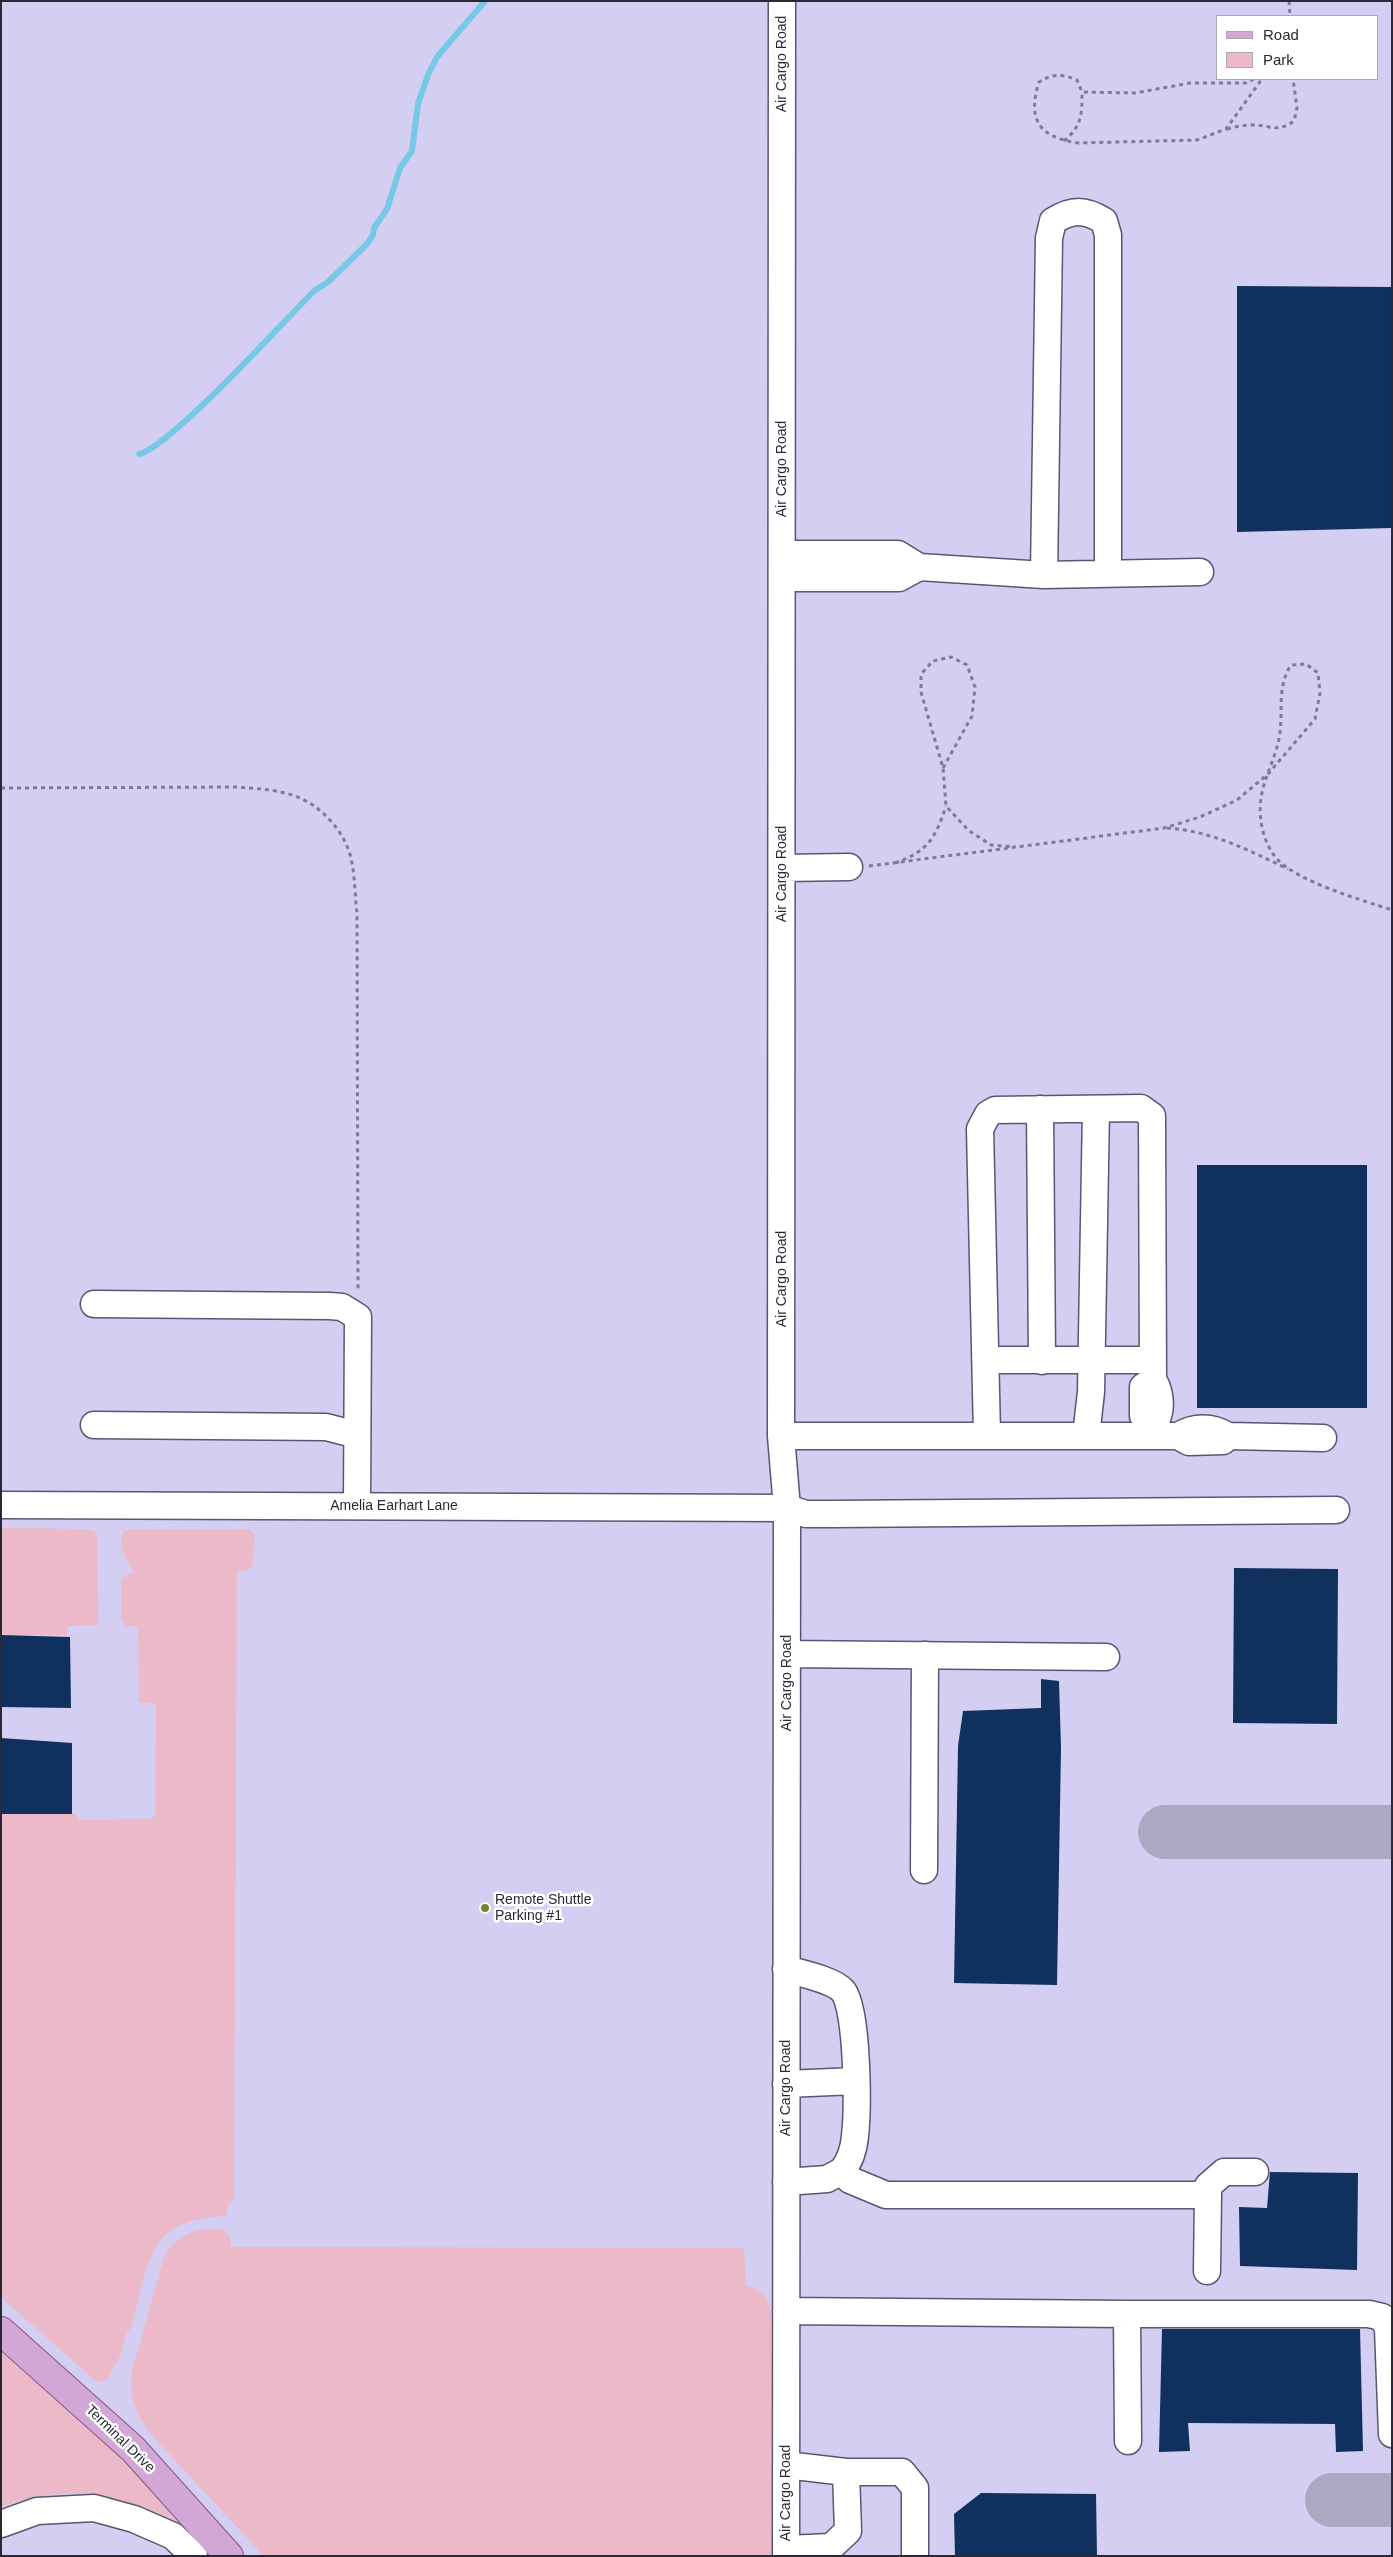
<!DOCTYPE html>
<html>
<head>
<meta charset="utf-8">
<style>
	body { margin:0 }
	#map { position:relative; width:1393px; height:2557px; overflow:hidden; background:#e0dcfb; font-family:Arial,sans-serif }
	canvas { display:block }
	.frame { position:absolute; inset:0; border:2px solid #2a2834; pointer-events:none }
	.legend { position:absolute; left:1216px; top:15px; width:162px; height:65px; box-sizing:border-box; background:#fff; border:1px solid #aaa9ae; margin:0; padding:6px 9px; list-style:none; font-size:15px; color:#2a2834 }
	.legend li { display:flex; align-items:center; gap:10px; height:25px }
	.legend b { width:25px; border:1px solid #aaa9ae }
</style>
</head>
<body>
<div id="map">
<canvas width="1393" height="2557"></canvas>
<div class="frame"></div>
<ul class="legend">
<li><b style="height:6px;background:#d3a7d5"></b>Road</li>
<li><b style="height:14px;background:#ebb9c8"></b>Park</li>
</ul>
</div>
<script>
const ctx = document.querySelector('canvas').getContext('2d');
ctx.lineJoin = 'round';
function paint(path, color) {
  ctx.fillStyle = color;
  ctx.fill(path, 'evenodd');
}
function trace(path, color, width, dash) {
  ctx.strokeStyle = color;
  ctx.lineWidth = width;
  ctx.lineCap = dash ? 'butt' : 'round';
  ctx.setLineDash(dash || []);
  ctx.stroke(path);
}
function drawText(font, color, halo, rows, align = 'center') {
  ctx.font = font + ' Arial,sans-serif';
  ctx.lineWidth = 5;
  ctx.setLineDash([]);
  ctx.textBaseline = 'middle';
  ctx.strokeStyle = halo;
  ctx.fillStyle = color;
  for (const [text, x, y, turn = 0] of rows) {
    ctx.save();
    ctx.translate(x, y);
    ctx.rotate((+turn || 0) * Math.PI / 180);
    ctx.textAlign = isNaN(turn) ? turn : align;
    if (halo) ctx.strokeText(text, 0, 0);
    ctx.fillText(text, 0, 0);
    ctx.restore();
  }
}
const built = new Path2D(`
	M1,1H1392V2556H1ZM1217,16H1377V79H1217Z`);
const green = new Path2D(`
	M1,1528L88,1529L97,1533L98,1622L96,1625L68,1626L67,1635H1Z
	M132,1529H247L251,1530L255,1536L252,1567L245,1571H237L234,2199L228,2205L227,2216C146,2218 149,2263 131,2328C124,2333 124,2346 121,2354C118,2361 111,2368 110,2375L105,2381H96L1,2297V1814H75L79,1820L150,1819L155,1816L156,1703H139L138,1626H126L121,1620V1578L134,1573C128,1560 116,1545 124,1531Z
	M207,2229H223L230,2237L231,2247L744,2248L746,2286C761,2287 769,2298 771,2312L772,2556H264L149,2432C135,2413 129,2395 132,2372L163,2260C172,2241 187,2231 207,2229Z
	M1,2345L103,2437L182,2518L174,2526C112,2493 70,2483 1,2507Z`);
const stream = new Path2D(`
	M139,454C169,448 285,320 314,291L328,282L367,244L373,235L374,228L387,209L400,168L412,151L418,104L428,75L437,57L485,1`);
const taxiway = new Path2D(`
	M1165,1832H1392
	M1332,2500H1392`);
const building = new Path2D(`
	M1237,286L1392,287V528L1237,532Z
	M1197,1165H1367V1408H1197Z
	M1234,1568L1338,1569L1337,1724L1233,1723Z
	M1,1635L70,1637L71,1708L1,1707Z
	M1041,1679L1059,1681L1061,1748L1057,1985L954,1983L958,1746L963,1711L1041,1708Z
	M1,1738L72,1743V1814H1Z
	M1270,2172L1358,2173L1357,2270L1240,2266L1239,2207L1267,2208Z
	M1162,2329H1360L1363,2451L1336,2452L1335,2424L1188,2423L1190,2451L1159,2452Z
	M981,2493L1096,2494L1097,2556H955L954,2514Z`);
const path = new Path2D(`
	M1289,1L1290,16
	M1254,79L1246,83H1190L1135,93L1082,92L1077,80C1062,74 1053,73 1039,82C1027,120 1039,137 1078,143L1197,140L1226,129L1262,79
	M1227,129C1235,127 1243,125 1251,125C1270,124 1275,134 1294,121L1297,108L1293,79
	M1064,141C1082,126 1082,114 1082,92
	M943,768L972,716L975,687L967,665L951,657L933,661L921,674V692L943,768L946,806L968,830L991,845L1015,847
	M1,788L236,787C277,790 307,791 335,826C343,836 350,850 352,863C355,879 355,897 357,913L358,1291
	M1167,828C1212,831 1248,850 1288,869
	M895,863C928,851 935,839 946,806
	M869,866L1164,828L1200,817L1237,800L1268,774L1315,719L1320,693L1318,673L1306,664L1291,665C1276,688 1284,713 1279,739C1275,759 1264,778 1261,798C1258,818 1263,843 1277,859C1298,882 1362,900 1392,910`);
const minor = new Path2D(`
	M782,1L781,1436L787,1508L786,2556
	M782,554H898L919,567L899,578H782
	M919,567L1044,575L1200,572
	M1044,575L1049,238L1053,221C1072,209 1085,209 1104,221L1108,235V572
	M782,868L849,867
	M1040,1109L1042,1361
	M94,1304L330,1306L342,1307L358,1317L357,1506
	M986,1360H1152
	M94,1425L326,1427L357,1435
	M1152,1427L1143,1416V1387L1153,1380C1159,1388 1162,1405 1158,1416C1155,1424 1152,1427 1153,1436
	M987,1435L980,1129L988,1114L995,1110L1141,1108L1152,1116L1153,1380
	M781,1436H1178L1189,1442L1223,1441L1228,1436C1212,1426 1194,1426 1178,1436
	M1086,1436L1091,1392L1096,1109
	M1228,1436L1323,1438
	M1,1505L787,1508L806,1514H834L1336,1510
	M787,1654L1106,1657
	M924,1870L925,1655
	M786,1969C800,1973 834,1980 843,1991C858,2010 858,2109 855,2136C854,2148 850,2161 842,2171
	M786,2084L855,2081
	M786,2182L827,2179L842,2171L850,2180L886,2195H1208V2186L1224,2172H1255
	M1207,2271L1208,2195
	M786,2311L1127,2314L1128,2441
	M1127,2314H1369L1382,2317L1388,2328L1392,2434
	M786,2465L846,2472
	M1,2524L37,2511L94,2508L134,2519L173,2536L194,2556
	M786,2549L831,2547L848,2531L846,2472H902L915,2488V2556`);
const major = new Path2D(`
	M1,2331L133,2449L229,2556`);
const markers = [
	[485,1908,5,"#708637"]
];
const streetNames = [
	["Air Cargo Road",782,64,-90],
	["Air Cargo Road",782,469,-90],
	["Air Cargo Road",782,874,-90],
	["Air Cargo Road",782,1279,-90],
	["Amelia Earhart Lane",394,1506],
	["Air Cargo Road",787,1683,-90],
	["Air Cargo Road",786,2088,-90],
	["Terminal Drive",120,2439,44],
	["Air Cargo Road",786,2493,-90]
];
const poiNames = [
	["Remote Shuttle",495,1900],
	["Parking #1",495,1916]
];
paint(built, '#d3cef2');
paint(green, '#ebb9c8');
trace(stream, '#77c8e6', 6);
trace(taxiway, '#aca8c2', 54);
paint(building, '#10305e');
trace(minor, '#5a5670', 29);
trace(major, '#84548a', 30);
trace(path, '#7f7c91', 3, [4, 4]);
trace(minor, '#fff', 26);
trace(major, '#d3a7d5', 28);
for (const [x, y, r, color] of markers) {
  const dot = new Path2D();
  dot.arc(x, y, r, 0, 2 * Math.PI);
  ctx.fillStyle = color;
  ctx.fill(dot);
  trace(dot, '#fff', 2);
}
drawText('14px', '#2a2834', '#fff', streetNames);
drawText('14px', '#2a2834', '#fff', poiNames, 'left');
</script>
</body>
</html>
